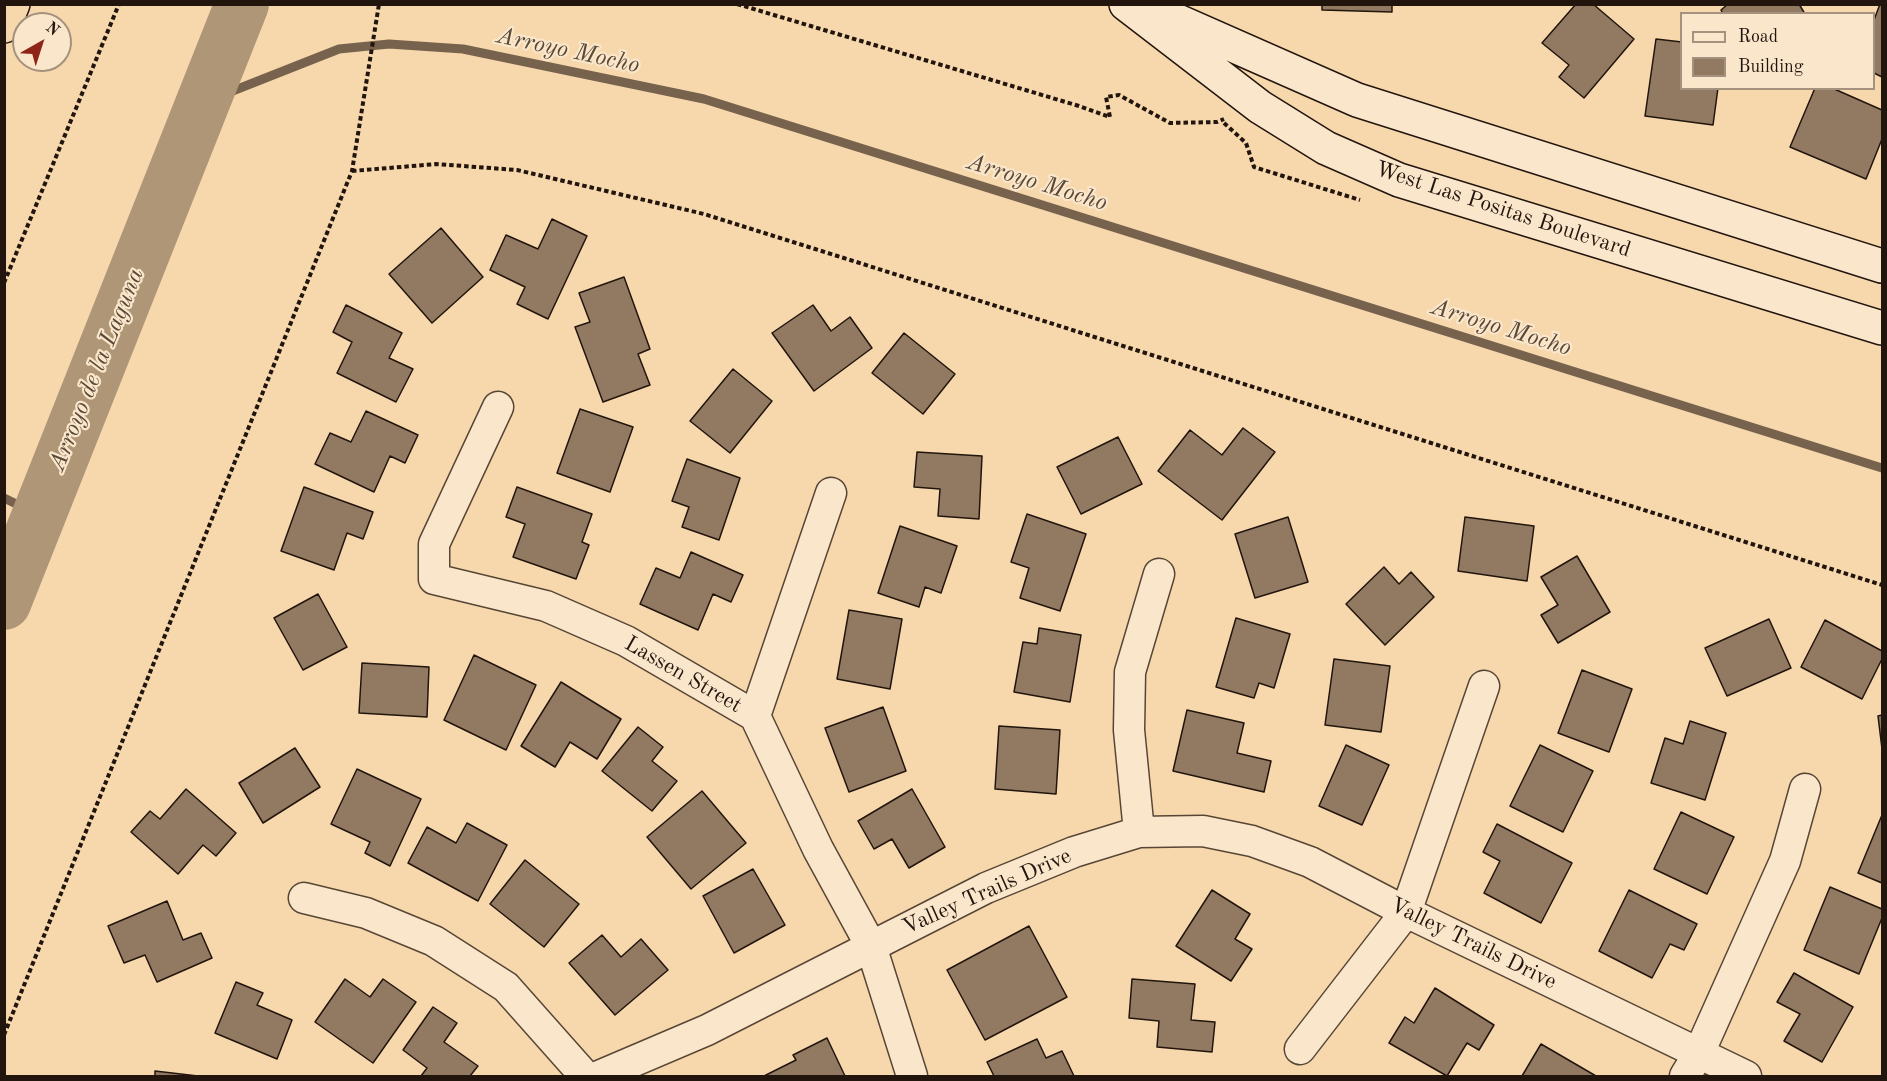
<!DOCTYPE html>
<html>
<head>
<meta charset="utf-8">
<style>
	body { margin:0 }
	#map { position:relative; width:1887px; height:1081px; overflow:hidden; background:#f7d8ad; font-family:"Old Standard TT",serif }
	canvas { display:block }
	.frame { position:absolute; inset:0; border:6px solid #22150e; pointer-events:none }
	.legend { position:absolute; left:1680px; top:12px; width:195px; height:78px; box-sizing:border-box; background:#fae6ca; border:2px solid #a4927f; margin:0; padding:8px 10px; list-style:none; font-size:18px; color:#22150e }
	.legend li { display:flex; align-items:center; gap:12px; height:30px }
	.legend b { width:30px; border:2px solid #a4927f }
	.north { position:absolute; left:12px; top:12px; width:60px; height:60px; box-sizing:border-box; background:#fae6ca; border:2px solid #a4927f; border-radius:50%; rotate:39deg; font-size:16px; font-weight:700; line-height:24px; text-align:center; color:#22150e }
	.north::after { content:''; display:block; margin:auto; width:21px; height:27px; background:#8f2418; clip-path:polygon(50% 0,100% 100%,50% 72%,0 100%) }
</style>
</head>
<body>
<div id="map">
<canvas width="1887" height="1081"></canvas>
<div class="frame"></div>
<ul class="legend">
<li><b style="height:8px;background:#fae6ca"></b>Road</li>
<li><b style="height:16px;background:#917a61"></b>Building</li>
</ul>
<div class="north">N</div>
</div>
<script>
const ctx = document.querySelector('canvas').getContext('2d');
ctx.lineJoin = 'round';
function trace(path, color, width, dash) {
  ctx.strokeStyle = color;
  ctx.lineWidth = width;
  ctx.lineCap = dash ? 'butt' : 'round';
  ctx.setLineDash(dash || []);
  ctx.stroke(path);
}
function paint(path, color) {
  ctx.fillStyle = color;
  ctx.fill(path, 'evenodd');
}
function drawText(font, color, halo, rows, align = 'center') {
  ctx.font = font + ' "Old Standard TT",serif';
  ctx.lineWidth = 4.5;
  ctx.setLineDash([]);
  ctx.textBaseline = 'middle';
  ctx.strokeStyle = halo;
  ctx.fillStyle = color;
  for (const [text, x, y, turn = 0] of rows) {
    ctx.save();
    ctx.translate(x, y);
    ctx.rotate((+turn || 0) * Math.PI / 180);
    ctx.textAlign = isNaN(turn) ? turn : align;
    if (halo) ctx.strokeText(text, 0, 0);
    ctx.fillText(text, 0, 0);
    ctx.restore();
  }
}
const stream = new Path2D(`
	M189,137L230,92L339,49L389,44L463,49L704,99L1882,468
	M4,498L39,515`);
const river = new Path2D(`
	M4,603L242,4`);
const building = new Path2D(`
	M1322,4H1392V12L1322,10Z
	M1576,4H1593L1634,39L1584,98L1559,77L1569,65L1542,43Z
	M1728,4H1799L1805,14H1723L1721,10Z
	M1880,4L1882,5V77L1874,73V20Z
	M1656,39L1682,42V88H1718L1713,125L1645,116Z
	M1815,88H1832L1882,110V139L1866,179L1790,147Z
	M552,219L587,236L548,319L517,304L525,287L490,270L506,235L538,249Z
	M441,228L483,277L432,323L389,274Z
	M624,277L650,349L638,354L650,385L603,402L575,327L590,322L579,293Z
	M346,305L402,333L389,358L413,369L396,402L337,373L352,342L333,332Z
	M813,305L831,331L850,317L872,348L814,391L772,333Z
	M904,333L955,374L923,414L872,373Z
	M733,369L772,401L730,453L690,421Z
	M580,409L633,427L610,492L557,473Z
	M366,411L418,435L405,463L390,456L374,492L315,464L330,433L351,442Z
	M1243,428L1275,452L1222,520L1158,471L1190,430L1222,455Z
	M1118,437L1142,484L1081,514L1057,467Z
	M917,452L982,456L979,519L938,516L940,489L914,487Z
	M687,459L740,478L719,540L682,527L689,507L672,501Z
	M304,487L373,512L363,539L347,533L334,570L281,551Z
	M517,487L592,514L582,542L589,545L576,579L513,557L525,524L506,517Z
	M1027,514L1086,534L1060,611L1020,598L1029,568L1011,562Z
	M1288,517L1308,582L1255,598L1235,534Z
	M1465,517L1534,526L1527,581L1458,571Z
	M900,526L957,546L941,593L925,587L919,607L878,593Z
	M691,552L743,575L731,602L713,594L698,630L640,604L656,568L680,578Z
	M1577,556L1610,612L1558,643L1541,615L1558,605L1541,577Z
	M1384,567L1399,584L1411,572L1434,597L1385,645L1346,604Z
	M318,594L347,647L303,670L274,618Z
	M849,610L902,619L890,689L837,679Z
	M1236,618L1290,634L1274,688L1259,683L1254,698L1216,687Z
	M1769,619L1791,668L1727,696L1705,648Z
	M1825,620L1882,651V659L1862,699L1801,667Z
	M1039,628L1081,635L1070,702L1014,692L1023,642L1037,644Z
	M474,655L536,685L506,750L444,720Z
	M1334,659L1390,666L1381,732L1325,725Z
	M362,663L429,667L427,717L359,713Z
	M1582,670L1632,689L1609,752L1558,733Z
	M561,682L621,719L597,759L570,742L555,767L521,746Z
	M883,707L906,771L849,792L825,728Z
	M1187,710L1244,723L1237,753L1271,761L1264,792L1173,771Z
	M1882,715V749L1878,716Z
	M1690,721L1726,733L1705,800L1651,783L1665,738L1683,744Z
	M999,726L1060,730L1056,794L995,789Z
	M638,727L663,747L652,761L677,781L652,811L602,771Z
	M1346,745L1389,765L1362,825L1319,806Z
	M1540,745L1593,771L1563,832L1510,806Z
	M295,748L320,787L263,823L239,783Z
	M357,769L421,799L390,866L365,853L370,842L331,824Z
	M186,789L236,833L216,856L203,845L178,874L131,832L150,811L160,819Z
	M912,789L945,847L909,868L892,839L874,849L858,821Z
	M702,791L746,843L691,889L647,837Z
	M1681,812L1734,837L1707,894L1654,869Z
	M1882,815V883L1858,873Z
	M467,823L507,845L478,901L408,863L427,827L456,843Z
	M1497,824L1572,863L1541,923L1484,893L1500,861L1483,852Z
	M525,860L579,904L544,947L490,904Z
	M753,869L785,925L734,953L703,896Z
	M1830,887L1882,909V918L1859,974L1804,950Z
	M1212,890L1250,914L1235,939L1252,949L1231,981L1176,946Z
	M1629,890L1697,924L1684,950L1670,944L1652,978L1599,951Z
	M167,901L183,940L201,933L212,958L157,982L145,955L124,963L108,926Z
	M1029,926L1067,997L985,1040L947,970Z
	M602,935L621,957L641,939L668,970L615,1015L569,963Z
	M1794,973L1853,1007L1822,1062L1784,1041L1800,1014L1777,1002Z
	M345,979L370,997L383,979L416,1002L373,1063L315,1022Z
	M1132,979L1195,984L1191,1020L1215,1022L1212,1052L1157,1047L1159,1021L1129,1018Z
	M236,982L263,993L257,1005L292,1020L277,1059L215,1033Z
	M1435,988L1494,1025L1479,1050L1467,1043L1447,1076L1389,1043L1405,1017L1414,1023Z
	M433,1007L457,1023L444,1042L478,1066L470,1076H421L427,1068L403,1050Z
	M827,1038L845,1076H764L796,1060L793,1055Z
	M1037,1039L1046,1058L1062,1051L1074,1076H994L987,1062Z
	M1541,1044L1596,1076H1522Z
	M155,1071L198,1076H155Z`);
const path = new Path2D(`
	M737,4L1079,106L1110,117L1106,97L1119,95L1170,123L1217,122L1224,119
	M1224,123L1246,143L1254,167L1360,200
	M352,171L436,164L517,170L704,214L1882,585
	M4,283L119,4
	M4,1035L352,171L379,4`);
const street = new Path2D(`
	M498,407L434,544V579L546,606L626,641L755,716L818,849L871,946L912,1076
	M755,716L831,493
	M1139,832L1129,730L1130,672L1159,574
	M304,898L366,913L434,941L506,987L585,1076
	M1300,1049L1406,912L1484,686
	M599,1076L707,1030L986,888L1074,852L1139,832L1203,831L1252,841L1310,862L1406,912L1746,1076
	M1685,1076L1699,1053L1785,861L1805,789`);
const secondary = new Path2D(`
	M1126,4L1260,107L1326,148L1399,180L1882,328
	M1155,11L1357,100L1882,266`);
const highway = new Path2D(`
	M4,26L13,4`);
const streetNames = [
	["West Las Positas Boulevard",1503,210,18],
	["Lassen Street",683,675,30],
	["Valley Trails Drive",987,892,-24],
	["Valley Trails Drive",1473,944,26]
];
const waterNames = [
	["Arroyo Mocho",568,51,12],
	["Arroyo Mocho",1037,183,17],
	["Arroyo Mocho",1501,328,17],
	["Arroyo de la Laguna",97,370,-68]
];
trace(stream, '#77624d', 9);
trace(river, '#af9677', 54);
paint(building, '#917a61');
trace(building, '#22150e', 1.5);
trace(street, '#574636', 33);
trace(secondary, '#22150e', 36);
trace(highway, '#22150e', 36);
trace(path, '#22150e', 4, [4.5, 3]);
trace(street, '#fae6ca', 30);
trace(secondary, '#fae6ca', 33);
trace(highway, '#f7d8ad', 33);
drawText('22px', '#22150e', '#fae6ca', streetNames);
drawText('italic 24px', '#5a4938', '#fae6ca', waterNames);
</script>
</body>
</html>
